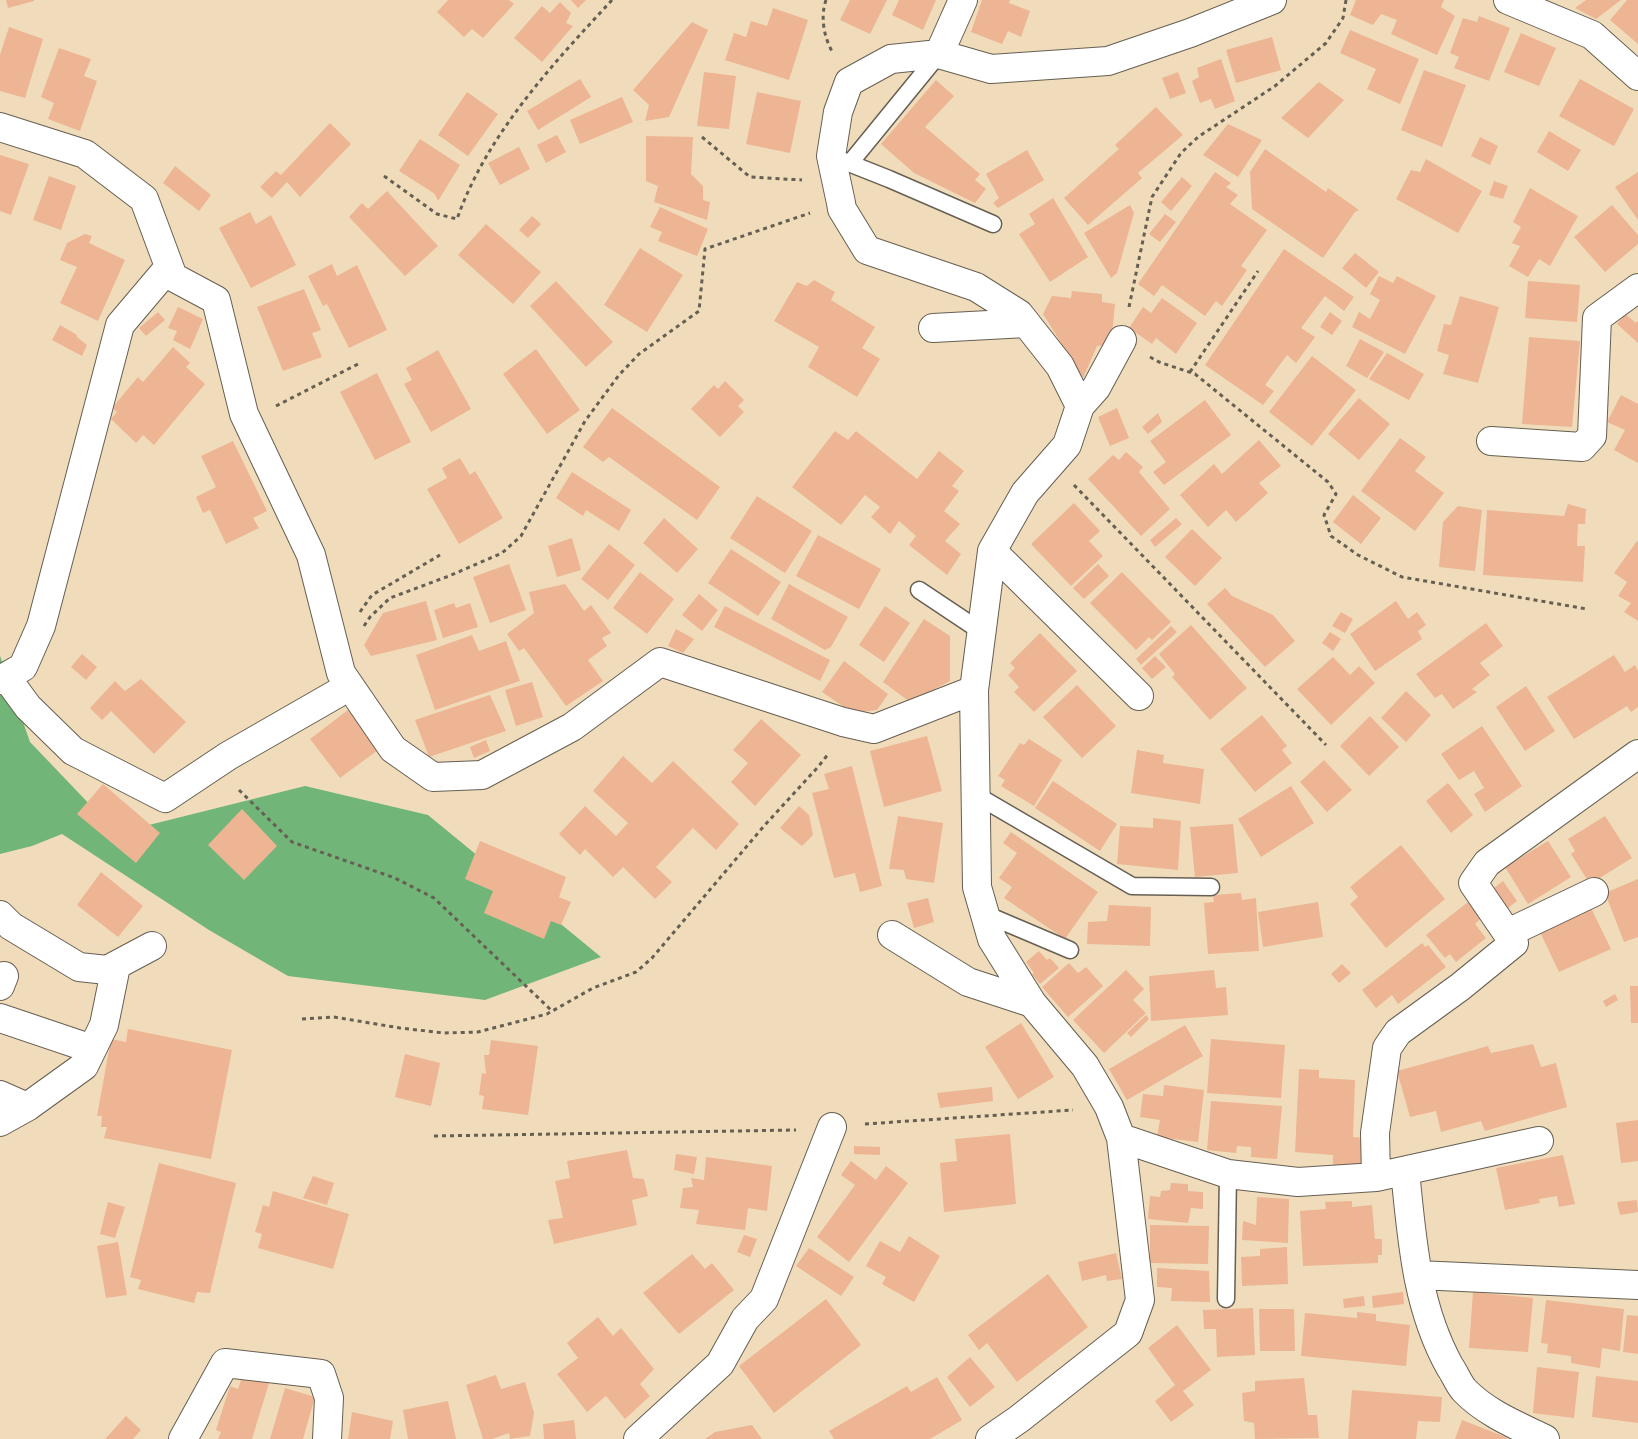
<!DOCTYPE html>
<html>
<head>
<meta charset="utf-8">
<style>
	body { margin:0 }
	canvas { display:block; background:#f0dcba }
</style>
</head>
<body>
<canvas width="1638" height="1439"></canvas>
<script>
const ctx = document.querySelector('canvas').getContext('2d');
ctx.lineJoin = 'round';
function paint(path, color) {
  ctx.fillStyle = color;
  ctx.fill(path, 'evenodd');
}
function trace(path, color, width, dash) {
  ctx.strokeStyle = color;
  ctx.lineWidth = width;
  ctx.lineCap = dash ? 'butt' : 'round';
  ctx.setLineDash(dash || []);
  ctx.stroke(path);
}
const forest = new Path2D(`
	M0,656L30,742L117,833L305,786L428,815L601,957L485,1000L288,976L209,930L62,834L32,846L0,854Z`);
const building = new Path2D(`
	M6,0H34V1L8,8Z
	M448,0H509L514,4L483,38L472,29L464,37L437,12Z
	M571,0H586L578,8Z
	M850,0H887L870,34L840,20Z
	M899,0H936L923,30L892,15Z
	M982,0H1010L1009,3L1030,11L1021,37L1008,31L1002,44L971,32Z
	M1356,0H1444L1441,7L1455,16L1437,55L1391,34L1397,20L1381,14L1373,25L1350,15Z
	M1586,0H1621L1596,19L1575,8Z
	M1627,0H1638V44L1610,20Z
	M560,2L571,13L566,23L573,26L542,62L514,38L542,6L550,13Z
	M773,8L808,20L789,80L725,60L734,33L746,37L751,21L767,26Z
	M1479,16L1510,28L1489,81L1454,68L1459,57L1450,53L1463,18L1477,22Z
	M692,22L708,30L669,117L645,121L649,105L633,90Z
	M9,27L43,39L25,98L0,91V55Z
	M1350,30L1419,59L1400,104L1367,89L1376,69L1340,53Z
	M1521,33L1556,48L1539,86L1504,72Z
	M1272,37L1281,70L1236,83L1226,50Z
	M59,48L91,59L84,76L97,81L80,131L48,119L54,103L41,97Z
	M1221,59L1235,101L1215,109L1211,99L1200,103L1192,81L1199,77L1197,68Z
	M1424,70L1466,85L1442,147L1401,130Z
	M704,72L736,76L729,129L697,126Z
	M1178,72L1186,93L1170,99L1162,78Z
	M580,79L591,97L538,130L527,111Z
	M1580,79L1634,109L1614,146L1559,116Z
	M936,80L954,96L925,127L980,174L975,180L986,189L975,203L914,173L881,144Z
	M1319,82L1344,100L1308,138L1281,118Z
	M467,92L498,114L468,156L438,135Z
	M757,92L801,101L790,153L746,144Z
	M622,97L633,122L580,144L570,120Z
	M1156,107L1183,135L1138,173L1142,178L1088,225L1064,198L1119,149L1115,145Z
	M330,123L351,144L300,197L287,182L272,198L260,187L276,171L281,175Z
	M1228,124L1262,140L1238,177L1203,155Z
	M1549,131L1581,150L1568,171L1537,152Z
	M557,135L566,152L546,163L537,145Z
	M646,136L693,137L691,174L703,186V200L710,202L707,220L654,202L658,186L646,181Z
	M1480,137L1498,146L1490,165L1471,156Z
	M420,139L460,165L438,201L435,194L399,171Z
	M519,147L530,169L500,185L488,163Z
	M1265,149L1326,192L1328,188L1359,210L1355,212L1323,258L1252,209L1250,172Z
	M1027,150L1044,180L998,208L993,203L999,198L986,174Z
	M0,155L29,164L11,215L0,211Z
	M1426,159L1482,191L1458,233L1396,199L1411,170L1420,172Z
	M175,166L211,195L199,211L163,183Z
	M1215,172L1231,183L1226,187L1238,195L1230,204L1267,230L1241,266L1247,270L1222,306L1216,301L1205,316L1162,285L1154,296L1138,284Z
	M1638,172V220L1615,187Z
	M49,176L76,186L61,230L33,220Z
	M1182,177L1192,186L1171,211L1161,202Z
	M1494,181L1508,186L1503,199L1489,195Z
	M1530,188L1578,216L1550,266L1539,259L1528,277L1509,266L1520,246L1512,243L1521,227L1513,222Z
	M387,191L438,246L405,276L349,217L362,203L368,209Z
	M1053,198L1088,257L1050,282L1019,234L1035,224L1029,214Z
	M1130,205L1134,213L1117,273L1111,278L1084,233Z
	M1612,205L1638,235V244L1605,272L1574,237Z
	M660,207L708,229L697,256L658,241L662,232L650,227Z
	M250,212L256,224L271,215L296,265L251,288L219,228Z
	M1165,214L1176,222L1160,242L1149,234Z
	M532,216L541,224L528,238L519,230Z
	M486,224L541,272L513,304L458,255Z
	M85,234L92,236L89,243L125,260L98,321L60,303L77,267L60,260L67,243Z
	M640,248L683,275L647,332L604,305Z
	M1284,249L1354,297L1344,311L1325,296L1301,328L1315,337L1296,363L1287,355L1265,385L1274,391L1263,405L1205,365Z
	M1355,253L1379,272L1366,288L1342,268Z
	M332,264L337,276L357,265L387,330L349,348L327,304L323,306L308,276Z
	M1379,276L1393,283L1397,276L1436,296L1405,354L1352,327L1359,312L1370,319L1380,300L1370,294Z
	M814,280L835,292L831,300L875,327L862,348L880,359L857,397L808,367L819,347L774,321L797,282L807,286Z
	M556,281L613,342L586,367L530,306Z
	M1528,281L1580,285L1577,322L1525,318Z
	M304,289L321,330L312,333L322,357L283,371L257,307Z
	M1072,291L1102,294V302L1115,304L1111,345L1097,346L1083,378L1043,314L1052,296L1071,298Z
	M1460,296L1499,307L1478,383L1443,374L1449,355L1437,351L1444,324L1451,325Z
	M1162,298L1197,323L1176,354L1156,338L1152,344L1129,328L1143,307L1151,313Z
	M178,307L203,319L190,349L173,340L177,331L168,328Z
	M158,312L165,320L146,336L139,328Z
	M1330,312L1342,321L1332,335L1320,327Z
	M1625,314L1636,323L1638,321V343L1617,324Z
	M60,325L77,335V337L87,345L82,356L52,340Z
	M1529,337L1580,341L1572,427L1522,424Z
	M1360,339L1384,352L1367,378L1346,366Z
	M173,347L190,363L186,367L205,384L154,445L143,435L136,443L111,419L117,412L112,408L138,377L143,382Z
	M536,349L580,410L547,434L503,374Z
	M438,350L471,409L431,432L404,384L412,380L406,368Z
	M1387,353L1424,374L1409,400L1369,379Z
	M1312,356L1356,390L1312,446L1269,412Z
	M377,373L411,442L375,460L340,392Z
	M725,381L744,400L738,406L744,412L720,437L691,409L714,385L718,389Z
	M1621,395L1638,404V463L1614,450L1625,430L1607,422Z
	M1359,398L1390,424L1359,460L1328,434Z
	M1205,400L1231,435L1164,485L1153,472L1166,462L1150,441Z
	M612,408L720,487L697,520L609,457L603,462L583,447Z
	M1117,408L1129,438L1110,446L1098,417Z
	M1158,413L1162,422L1148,434L1142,427Z
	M835,431L848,440L856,431L917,479L939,451L964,471L952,486L959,491L944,511L960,524L945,541L961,554L947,575L909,545L916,536L899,521L890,534L871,517L880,507L865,495L841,525L792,487Z
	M1400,438L1426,457L1415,471L1444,493L1415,531L1361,491Z
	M1259,440L1281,466L1259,483L1268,493L1236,522L1226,510L1208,527L1180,495L1214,464L1222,474Z
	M233,441L267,511L253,518L259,528L226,544L210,510L203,513L196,497L216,487L201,456Z
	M1126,452L1143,467L1139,472L1170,509L1141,536L1088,479L1113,455L1119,460Z
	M460,458L470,475L475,471L503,518L459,544L427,489L447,478L442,468Z
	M572,472L631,510L619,531L586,510L583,516L556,498Z
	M1353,495L1381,518L1361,544L1333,522Z
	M757,496L812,531L785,573L730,538Z
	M1074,503L1100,531L1089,541L1103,556L1071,586L1031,544Z
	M1568,504L1586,509L1585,524H1578L1577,546H1585L1583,582L1483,575L1487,510L1564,516Z
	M1458,506L1482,510L1475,571L1439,567L1443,522Z
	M664,518L698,549L677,573L643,543Z
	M1176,518L1182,524L1155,547L1150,540Z
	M1192,529L1222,558L1195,586L1165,557Z
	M818,535L881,569L859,609L796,576Z
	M572,538L581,570L557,577L548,546Z
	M1637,541L1638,542V621L1624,612L1631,603L1618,596L1627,582L1614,573Z
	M609,544L635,565L608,600L581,579Z
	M731,549L781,582L758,616L708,583Z
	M509,564L526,610L490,623L473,577Z
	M1098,564L1109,576L1084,599L1073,588Z
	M640,572L674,599L647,634L613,608Z
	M1122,572L1171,622L1152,640L1149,637L1136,650L1090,603Z
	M565,584L584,611L591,605L611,633L602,638L607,646L588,660L603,681L566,706L524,648L519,651L507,634L534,613L529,592Z
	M789,584L848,617L831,647L825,650L771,619Z
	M1225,588L1232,596L1273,615L1295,641L1265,667L1207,604Z
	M699,594L718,610L702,631L682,615Z
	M426,601L437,640L371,656L364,645L383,613Z
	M1396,601L1408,619L1417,612L1426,625L1418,631L1422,639L1375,671L1350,634Z
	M454,603L456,608L470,603L478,627L443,638L434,610Z
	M725,606L830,660L820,681L714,627Z
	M885,606L910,623L884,662L859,645Z
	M1341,612L1353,619L1345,633L1332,626Z
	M924,619L950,636V681L910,702L883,682Z
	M1486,623L1503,646L1480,663L1490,675L1472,689L1477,692L1453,709L1442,694L1435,698L1416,674Z
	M1191,625L1247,688L1210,720L1172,677L1175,674L1159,654Z
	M1171,626L1177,632L1141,665L1136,659Z
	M676,629L694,639L683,653L668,646Z
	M1330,632L1341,639L1333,651L1322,643Z
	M1040,633L1077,671L1034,712L1014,692L1019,687L1008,675L1015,668L1010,663Z
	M472,635L479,651L506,641L520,681L435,710L416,655Z
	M82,654L97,667L86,680L71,667Z
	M1614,655L1625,672L1635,665L1638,671V707L1631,712L1627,706L1574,739L1547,697Z
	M1155,656L1166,667L1152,679L1142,668Z
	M1333,657L1350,675L1359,666L1375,683L1331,725L1297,689Z
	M844,661L888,694L877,710L853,713L822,692Z
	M141,679L186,722L154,754L111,711L102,720L90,708L115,681L125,691Z
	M532,682L543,717L516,726L505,690Z
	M1077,685L1116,726L1082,758L1043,717Z
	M1526,686L1555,731L1525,751L1496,707Z
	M1406,691L1431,715L1406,742L1381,718Z
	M490,695L506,731L429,757L415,720Z
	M348,710L378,750L340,778L310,739Z
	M1262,715L1287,746L1282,750L1292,763L1255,792L1220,749Z
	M1370,716L1399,747L1369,776L1340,746Z
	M761,719L801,755L755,806L731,782L748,763L733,750Z
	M1482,726L1522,786L1485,812L1474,794L1484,788L1474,771L1459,780L1441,754Z
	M927,736L942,791L884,807L870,751Z
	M1029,739L1062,760L1034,806L1001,786L1005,780L998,776L1020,743L1024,745Z
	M486,740L490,751L474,758L470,747Z
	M1137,750L1164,755L1163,763L1204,769L1200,804L1131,793Z
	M623,756L652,783L673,761L739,824L716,850L693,828L656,867L672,882L655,899L623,867L613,877L585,849L580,855L559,834L585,806L616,836L628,823L593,791Z
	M1324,760L1352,790L1327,812L1300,782Z
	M852,766L882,886L860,892L855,873L834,878L812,793L829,789L824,774Z
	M1053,781L1117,824L1100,851L1035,808Z
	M1448,783L1473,815L1451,833L1426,801Z
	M103,784L160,833L136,863L77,814Z
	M1291,786L1314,823L1261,857L1238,819Z
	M799,806L809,815L813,835L802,846L780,828Z
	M242,809L277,846L244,880L208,845Z
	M898,816L943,823L934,883L906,879L904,870L889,869Z
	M1605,816L1632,858L1590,884L1571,854L1575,851L1568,839Z
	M1153,818L1181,821L1178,870L1117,864L1120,826L1153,828Z
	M1233,824L1238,873L1195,877L1190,827Z
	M1011,832L1098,892L1065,939L1004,898L1012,887L999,878L1017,853L1003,843Z
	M480,841L566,877L559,897L571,902L561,925L551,921L544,939L484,913L493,891L465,879Z
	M1548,841L1571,877L1528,904L1505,867Z
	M1401,845L1445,899L1386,948L1350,904L1358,897L1350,887Z
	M101,872L143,906L118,937L77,905Z
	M1638,879V937L1624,942L1605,893Z
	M1503,881L1517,901L1508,908L1494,888Z
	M1241,893L1242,900L1256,898L1259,951L1208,954L1204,903L1214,902L1213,895Z
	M928,898L934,922L914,928L907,903Z
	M1318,902L1323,937L1263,947L1258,912Z
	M1468,902L1481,918L1475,924L1486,938L1456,962L1450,954L1445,958L1426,935Z
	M1109,905L1151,907L1150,946L1087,944L1088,922L1107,921Z
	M1591,908L1611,949L1559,972L1540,932Z
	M1422,943L1425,947L1428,945L1446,967L1398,1004L1392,995L1376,1008L1362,990Z
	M1039,951L1047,960L1050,958L1059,968L1040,984L1032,974L1034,973L1026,962Z
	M1069,963L1078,973L1086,967L1103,986L1068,1017L1042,987Z
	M1342,964L1351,973L1339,983L1331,974Z
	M1126,970L1144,989L1133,1000L1146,1013L1104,1053L1073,1020Z
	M1214,970L1216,988L1226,987L1228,1015L1151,1021L1149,976Z
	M1630,986H1638V1023H1631Z
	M1615,994L1618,1000L1606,1007L1603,1001Z
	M1146,1015L1149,1019L1131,1037L1127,1033Z
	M1021,1023L1054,1077L1018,1099L985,1047Z
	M1185,1025L1203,1056L1127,1100L1109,1069Z
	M128,1029L232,1050L211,1159L104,1138L107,1127H101L102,1116H97L111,1039L126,1042Z
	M1211,1039L1285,1045L1281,1098L1207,1093Z
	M491,1040L538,1046L528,1115L482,1109L484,1096L479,1095L482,1073L486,1074L484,1055H489Z
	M1533,1044L1541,1067L1556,1063L1567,1107L1485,1131L1481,1121L1441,1132L1436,1111L1410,1117L1397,1071L1488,1046L1491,1053Z
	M405,1054L440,1063L431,1106L395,1097Z
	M1299,1069L1319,1070V1078L1355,1080L1353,1137L1363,1138L1361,1168L1333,1167V1155L1295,1152Z
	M1164,1085L1204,1090L1198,1142L1157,1137L1160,1120L1140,1117L1143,1094L1163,1096Z
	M992,1087L993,1101L940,1108L937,1093Z
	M1211,1101L1282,1106L1277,1159L1251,1157V1147L1237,1146L1236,1153L1207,1150Z
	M1638,1120V1161L1621,1163L1616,1123Z
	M1010,1134L1016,1204L944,1212L940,1163L957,1161L955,1139Z
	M854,1146L880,1147V1155L854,1154Z
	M627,1150L633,1178L644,1179L648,1196L632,1200L637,1225L554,1244L548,1220L563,1218L555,1181L570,1178L567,1161Z
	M676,1154L697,1157L694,1174L674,1170Z
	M1563,1155L1575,1204L1559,1207L1557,1196L1539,1199L1540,1203L1505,1210L1496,1168Z
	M706,1157L772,1166L767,1211L748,1208L745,1230L696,1224L699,1210L680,1208L683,1188L693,1187L691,1178L704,1180Z
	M851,1161L876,1180L886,1166L908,1183L849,1262L817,1237L855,1185L841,1175Z
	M159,1163L236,1183L210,1293L197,1292L194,1303L138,1289L141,1280L130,1277Z
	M313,1176L334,1183L327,1205L303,1198Z
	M1171,1183L1188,1184V1191L1203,1192V1209L1191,1208L1188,1223L1148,1219L1150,1196L1160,1197L1161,1191L1170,1190Z
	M273,1191L349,1214L333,1269L258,1248L262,1234L255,1232L263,1205L269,1207Z
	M1257,1197L1289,1199L1288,1243L1242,1240L1243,1221L1256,1225Z
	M1637,1200L1638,1212L1620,1215L1617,1202Z
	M1352,1201V1207L1372,1205L1375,1239H1382V1255H1378V1263L1303,1266L1300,1211L1326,1209L1325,1202Z
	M108,1202L125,1207L115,1238L100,1234Z
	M1150,1225L1209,1226L1208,1264L1150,1263Z
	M744,1235L757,1239L750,1257L737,1252Z
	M909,1236L940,1256L914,1302L882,1284L886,1277L866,1266L880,1241L900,1252Z
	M118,1242L127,1295L106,1298L97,1246Z
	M1287,1247L1288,1284L1242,1286L1241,1257L1260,1256V1249Z
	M809,1248L854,1277L841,1296L796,1266Z
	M1116,1253L1122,1279L1107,1281L1106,1275L1082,1281L1078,1262Z
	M692,1254L705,1269L712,1263L734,1290L679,1334L643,1293Z
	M1157,1268L1209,1271L1210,1302L1171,1301L1172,1288L1157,1287Z
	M1048,1274L1088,1327L1017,1382L987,1343L979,1350L968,1335Z
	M1403,1292L1404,1304L1373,1308L1372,1296Z
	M1473,1292L1533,1298L1528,1352L1469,1348Z
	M1364,1296L1365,1306L1344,1308L1343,1299Z
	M826,1299L861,1345L774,1413L739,1366Z
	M1546,1300L1624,1309L1620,1351L1602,1348L1600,1368L1571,1363V1356L1547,1353L1548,1344L1541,1343Z
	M1253,1308L1255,1355L1217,1357L1216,1329H1204L1203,1310Z
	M1259,1309H1294L1295,1351H1260Z
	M1357,1312L1376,1314V1321L1410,1325L1406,1366L1301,1356L1305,1313L1357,1318Z
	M1627,1315L1638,1316V1354L1623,1352Z
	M598,1317L613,1336L621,1328L654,1369L640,1384L650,1396L625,1419L606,1396L587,1412L557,1374L578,1358L567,1343Z
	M1177,1325L1211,1370L1183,1391L1194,1405L1171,1422L1155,1401L1175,1385L1148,1348Z
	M970,1357L995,1387L970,1407L947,1377Z
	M1537,1367L1579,1372L1574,1418L1533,1413Z
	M243,1374L269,1383L252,1439H218L221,1432L216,1430L230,1386L238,1389Z
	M496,1375L501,1389L525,1382L534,1413L530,1436L510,1439L509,1433L492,1439H483L466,1385Z
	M1596,1376L1638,1381V1423L1592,1417Z
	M937,1377L962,1420L930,1439H834L829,1431L907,1386L911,1392Z
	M1304,1378L1308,1415H1317L1319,1438L1255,1439L1254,1423L1244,1421L1242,1393L1255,1391V1381Z
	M285,1388L315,1397L303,1439H270Z
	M1352,1390L1442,1397L1440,1422L1418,1421L1416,1439H1348Z
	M448,1401L456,1439H408L403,1410Z
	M352,1412L393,1421L390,1439H348Z
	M126,1416L141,1430L133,1439H105Z
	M574,1420L576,1439H544L543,1424Z
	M1462,1420L1508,1438L1507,1439H1455Z
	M752,1425L762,1439H705L715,1432Z`);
const path = new Path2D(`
	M826,0C820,17 824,38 833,53
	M702,137L750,177L802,180
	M384,176L437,214L457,219C487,134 552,65 612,0
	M1129,307L1152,197L1181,153L1198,137L1275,86L1326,43L1343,18L1346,0
	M1150,357L1159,362L1195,374L1328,482L1336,494L1324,515L1331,536L1358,555L1402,577L1587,609
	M1190,372L1258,271
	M276,406L358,364
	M1074,485L1326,745
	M360,612L372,595L440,555
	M364,626L370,617L390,598L449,576L502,553L521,536L585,421L619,375L639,354L699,311L705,249L810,213
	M239,790L292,842L395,878L434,898L552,1011
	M302,1019L334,1017L400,1028L444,1033L478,1032L547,1014L593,988L636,972L652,958L764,826L818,767L829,753
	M865,1124L1073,1110
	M434,1136L796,1130`);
const lane = new Path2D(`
	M831,156L889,179L993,224
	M850,163L939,54
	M919,590L982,632
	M976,795L1132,886L1211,887
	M985,914L1070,950
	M1226,1299L1228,1174`);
const street = new Path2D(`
	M1508,0L1592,35L1638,76
	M939,54L963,0
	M0,127L85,154L144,199L173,277L216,300L244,414L311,555L341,673L393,749L433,777L482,775L572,727L660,662L843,722L874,729L974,690
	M933,328L1026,323
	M1080,406L1096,388L1122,340
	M1491,441L1582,447L1592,436L1597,318L1638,288
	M992,551L1139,696
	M6,677L28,707L73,751L165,798L228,756L350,686
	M0,680L23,667L41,626L120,325L169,267
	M0,915L11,926L79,967L107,970L152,946
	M1508,933L1594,892
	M892,935L968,982L1032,1003
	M0,986L4,976
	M0,1018L92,1049
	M0,1095L27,1107
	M0,1122L27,1107L84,1066L104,1025L116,966
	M1121,1138L1228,1174L1298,1182L1376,1177L1539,1141
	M1405,1171C1412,1239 1416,1306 1450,1367C1455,1374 1458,1383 1464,1390C1486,1413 1516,1425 1545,1439
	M1376,1177L1375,1133L1387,1048L1398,1032L1460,987L1514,943L1473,883L1487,863L1638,754
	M1418,1275L1638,1285
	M183,1439L225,1363L321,1374L329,1398L327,1439
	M638,1439L720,1364L745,1319L764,1299L832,1127
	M990,1439L1019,1419L1128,1333L1140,1300L1121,1138L1109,1107L1085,1066L1032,1003L992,939L977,887L974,690L992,551L1025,493L1067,445L1080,406L1060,366L1019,314L976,287L867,250L842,209L841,203L831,156L838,112L849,82L891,59L939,54L991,69L1108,61L1190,33L1272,0`);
paint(forest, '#72b579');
paint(building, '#edb594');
trace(lane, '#665f53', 19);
trace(street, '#665f53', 30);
trace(path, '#665f53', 3, [4, 4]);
trace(lane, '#fff', 16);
trace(street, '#fff', 28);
</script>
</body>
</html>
